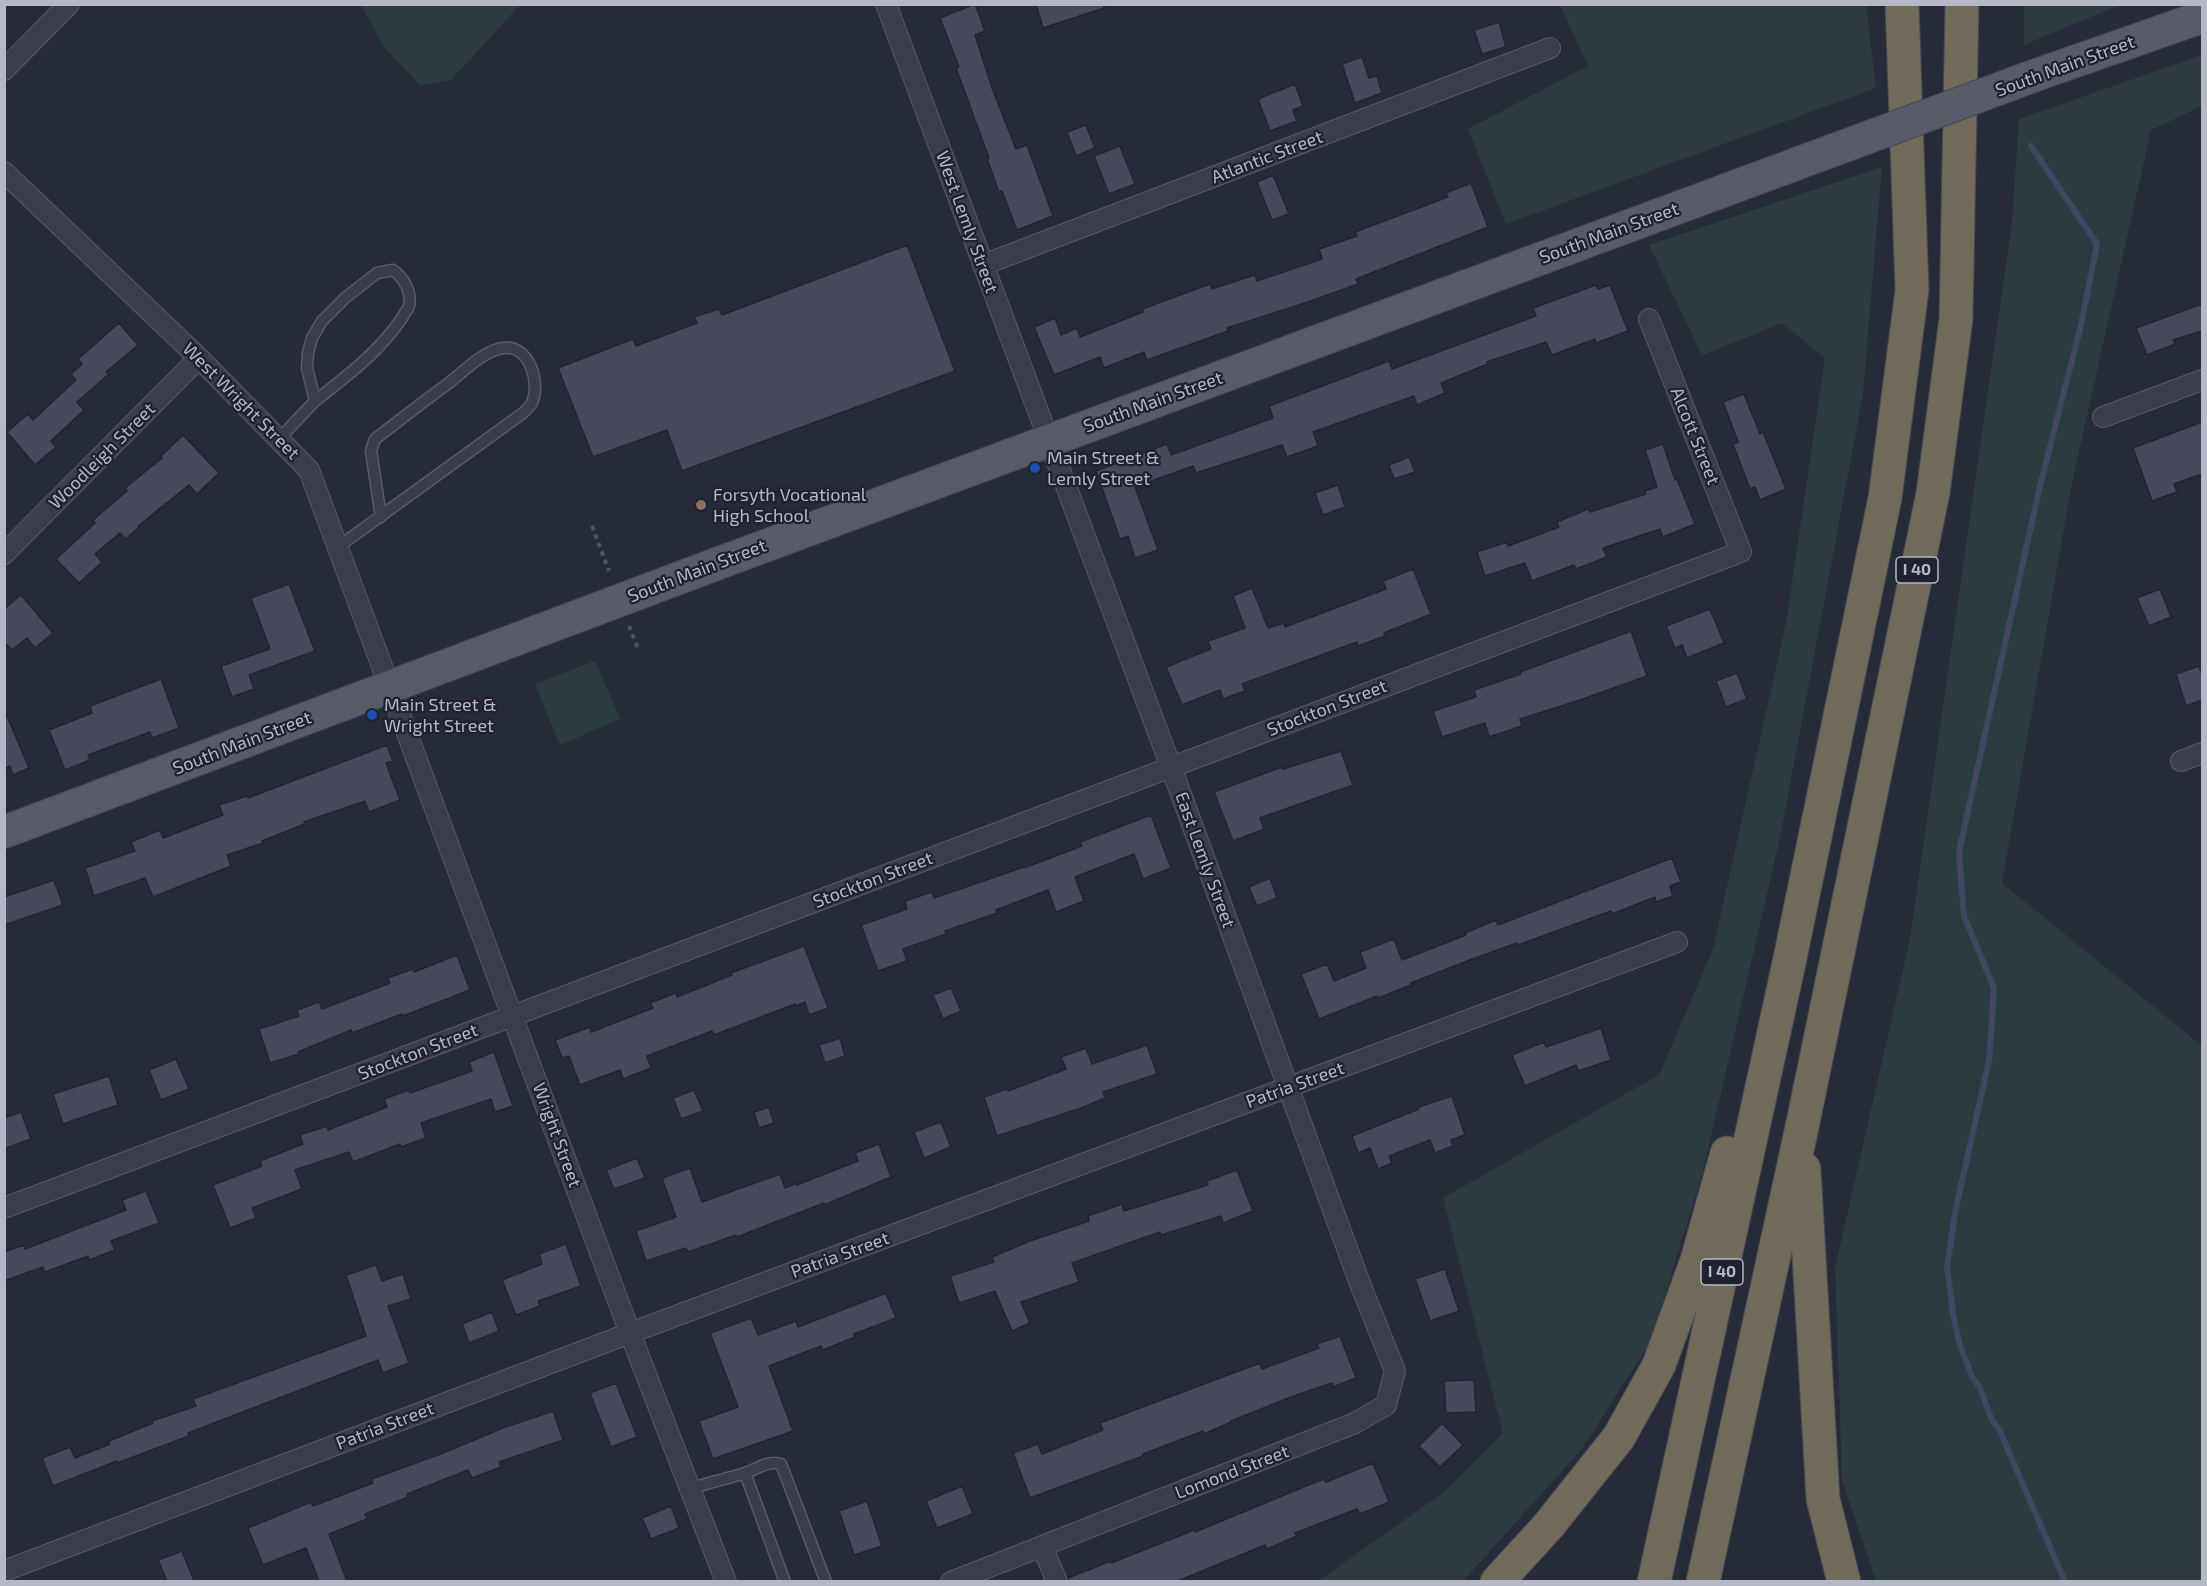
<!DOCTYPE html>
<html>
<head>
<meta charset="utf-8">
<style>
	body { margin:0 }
	#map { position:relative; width:2207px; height:1586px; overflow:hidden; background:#262b3a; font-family:"Exo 2",sans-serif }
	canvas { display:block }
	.frame { position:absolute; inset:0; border:6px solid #b5b8c6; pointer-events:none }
</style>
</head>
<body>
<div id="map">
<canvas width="2207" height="1586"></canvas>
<div class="frame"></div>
</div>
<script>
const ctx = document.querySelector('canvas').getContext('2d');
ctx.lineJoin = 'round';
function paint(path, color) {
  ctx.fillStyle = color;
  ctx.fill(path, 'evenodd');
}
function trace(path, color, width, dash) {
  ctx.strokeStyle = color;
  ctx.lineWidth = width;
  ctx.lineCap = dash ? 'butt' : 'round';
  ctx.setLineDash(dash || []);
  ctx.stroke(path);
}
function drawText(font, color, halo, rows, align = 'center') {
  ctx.font = font + ' "Exo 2",sans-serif';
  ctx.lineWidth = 4.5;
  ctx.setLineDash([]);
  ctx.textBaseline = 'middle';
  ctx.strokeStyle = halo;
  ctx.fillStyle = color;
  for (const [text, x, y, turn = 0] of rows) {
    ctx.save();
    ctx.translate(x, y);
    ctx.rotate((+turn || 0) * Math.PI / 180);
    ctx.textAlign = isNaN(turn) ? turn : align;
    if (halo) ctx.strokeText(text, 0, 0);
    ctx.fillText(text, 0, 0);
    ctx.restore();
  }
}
const green = new Path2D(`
	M361,5V4L520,5L451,80L420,85L384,47Z
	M1560,5H1866L1876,88L1506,224L1468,129L1588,66Z
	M2024,5V4L2119,5L2024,45Z
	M2202,55V106L2151,130L2072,483L2002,883L2202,1046V1581H1876L1842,1480L1835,1268L1910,939L2012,222L2019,119Z
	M1882,167L1863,394L1781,833L1702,1175L1651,1341L1582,1449L1463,1581L1317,1582L1444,1492L1503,1433L1443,1198L1659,1075L1713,949L1786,623L1825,358L1782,323L1702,355L1649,245Z
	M595,661L620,719L560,745L535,684Z`);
const stream = new Path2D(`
	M2031,146L2097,244L2081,325L2039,490L1959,852L1964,916L1994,988L1989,1061L1956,1208L1947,1267L1953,1313L1959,1342L1972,1377L1980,1388L1991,1418L2000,1431L2065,1582`);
const building = new Path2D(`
	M975,4L985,31L975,35L992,88L1016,149L1027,145L1053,216L1017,230L1002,191L999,192L987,159L989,158L956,68L959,67L940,18Z
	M1036,4H1104V8L1043,28Z
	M1499,22L1506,47L1482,54L1474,30Z
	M1362,57L1369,78L1377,76L1382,93L1355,103L1342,64Z
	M1295,84L1303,106L1293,110L1297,121L1270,131L1258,99Z
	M1086,125L1095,148L1076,156L1067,132Z
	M1120,146L1135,184L1109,194L1094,156Z
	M1273,175L1289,214L1272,220L1257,182Z
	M1471,183L1488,227L1356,279L1358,284L1308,302L1227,328L1228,331L1147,360L1144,352L1104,368L1100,357L1054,375L1034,327L1055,318L1061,335L1077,328L1080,337L1143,312L1142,309L1210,284L1212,289L1255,275L1257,281L1322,259L1319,249L1357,236L1355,232L1448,197L1446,193Z
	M907,245L955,371L682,471L667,430L593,457L558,368L633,339L636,346L697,323L694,317L719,309L722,315Z
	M1596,285L1598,289L1610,285L1628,331L1596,343L1595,339L1552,355L1546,342L1487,362L1488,364L1441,383L1445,393L1417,405L1414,396L1313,432L1318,446L1287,457L1282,445L1196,473L1193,466L1135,487L1158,550L1135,558L1128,536L1120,539L1096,471L1167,444L1171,455L1273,418L1269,406L1389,361L1392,369L1536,316L1533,308Z
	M2202,304V331L2173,340L2175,344L2147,355L2136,328Z
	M119,323L138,345L106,372L109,374L77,402L84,410L51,441L56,447L35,465L7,432L28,414L33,420L76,380L71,374L82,364L78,359Z
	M1744,394L1760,434L1763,432L1786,489L1760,500L1755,487L1750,489L1733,444L1738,442L1723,402Z
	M2202,422V474L2174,484L2177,492L2152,501L2133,448Z
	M183,435L219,473L197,494L189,485L138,526L139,527L126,539L120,533L95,554L102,562L79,583L56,559L95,523L93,520L127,491L125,488L162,458L161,456Z
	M1663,444L1675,480L1677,479L1695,524L1663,537L1660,529L1603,548L1607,557L1576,569L1574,565L1532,581L1525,563L1485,576L1477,552L1507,542L1508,546L1559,527L1557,522L1588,509L1590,512L1646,494L1645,491L1657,487L1645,450Z
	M1409,457L1415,472L1394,479L1389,465Z
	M1338,485L1345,507L1323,515L1315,493Z
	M1413,569L1431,614L1384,633L1385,636L1358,646L1357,642L1242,684L1245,691L1223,699L1220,690L1182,705L1166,667L1211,649L1208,641L1245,628L1233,596L1252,588L1268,628L1284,623L1285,627L1386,589L1383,581Z
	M289,584L315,651L249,675L254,689L232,697L221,666L270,649L251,598Z
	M2160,589L2171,617L2149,626L2137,598Z
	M21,595L53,633L35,648L27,638L12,650L4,642V609Z
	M1710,609L1724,643L1687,658L1682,645L1675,648L1666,626Z
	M1631,631L1647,676L1580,700L1520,719L1522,726L1489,737L1485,723L1442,737L1433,711L1476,697L1474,690L1521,674L1520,672Z
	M2199,666L2202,675V700L2186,706L2176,674Z
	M1737,673L1747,699L1726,707L1716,681Z
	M161,679L179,728L152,738L150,732L88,755L90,760L65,770L49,730L92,713L90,706Z
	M4,709L29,768L13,775L10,766L4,769Z
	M387,745L393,761L386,763L400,800L369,812L365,801L304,822L305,824L262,841L263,843L227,855L231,866L153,897L145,878L94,896L85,868L135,851L131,842L160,830L163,838L223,815L219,805L247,796L248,798Z
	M1341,751L1353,785L1260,818L1264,829L1233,841L1214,792L1282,767L1283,769Z
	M1151,815L1171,868L1143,879L1134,854L1075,877L1084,901L1056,912L1048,890L996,910L997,913L945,931L946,934L903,949L907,961L878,971L861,925L907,909L905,901L932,892L934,898L1024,867V868L1082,846L1080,842Z
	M1672,858L1681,882L1670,886L1673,896L1656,902L1655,897L1612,914L1611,911L1518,945L1517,943L1475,958L1411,983V985L1378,998L1377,996L1319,1019L1301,974L1327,964L1334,981L1366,968L1360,952L1394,939L1402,960L1466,935L1465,933L1496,920L1498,925Z
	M1270,878L1277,898L1257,906L1249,887Z
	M54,880L63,905L4,925V897Z
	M804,946L828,1008L809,1015L805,1002L796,1006L795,1004L714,1035L712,1031L647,1056L651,1068L623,1079L620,1070L580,1085L569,1056L562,1058L555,1040L590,1027L591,1032L653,1008L650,1003L676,993L677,997L732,975L731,973Z
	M457,955L470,990L403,1016L402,1014L352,1033L351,1030L298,1052L299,1054L270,1063L259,1029L299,1016L297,1010L319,1002L322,1009L390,983L388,978L413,969L414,972Z
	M951,988L961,1011L943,1019L933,995Z
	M1601,1028L1611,1060L1578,1071L1576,1065L1525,1086L1512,1055L1544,1042L1546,1047Z
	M840,1038L845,1056L825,1063L819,1045Z
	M1147,1045L1157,1074L1103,1092L1105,1098L1081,1108L997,1136L984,1097L1007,1089L1008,1091L1066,1069L1061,1057L1086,1048L1092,1064Z
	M494,1052L513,1106L495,1112L491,1099L421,1123L426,1138L401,1147L400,1144L353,1162L349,1152L295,1170L302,1189L252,1208L256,1218L230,1228L213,1185L262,1166L260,1161L303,1144L300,1135L327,1126L328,1130L387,1107L384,1099L409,1090L410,1093L472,1071L469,1062Z
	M176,1059L189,1089L161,1100L149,1070Z
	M109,1076L118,1105L63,1124L53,1094Z
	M694,1090L703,1111L681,1119L673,1098Z
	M1452,1096L1465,1135L1451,1140L1453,1146L1435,1153L1430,1140L1389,1156L1392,1163L1378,1169L1370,1148L1358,1153L1352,1136L1419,1109V1107Z
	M769,1107L774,1123L759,1128L754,1112Z
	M21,1112L31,1139L4,1149V1118Z
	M941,1122L951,1147L924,1158L914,1132Z
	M879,1144L891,1177L824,1205V1203L737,1237L736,1235L688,1252L686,1248L646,1261L636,1231L676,1217L662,1178L690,1168L702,1202L780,1174L785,1188L797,1183V1185L858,1161L855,1153Z
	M637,1158L645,1178L614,1189L606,1170Z
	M1237,1170L1253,1211L1223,1223L1221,1216L1161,1235L1160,1232L1072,1263L1079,1282L1021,1302L1030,1323L1012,1331L995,1291L959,1303L950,1276L994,1262L992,1257L1030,1241L1089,1221L1088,1216L1122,1204L1124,1211L1208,1185L1207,1181Z
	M146,1191L159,1223L111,1241L115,1250L89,1260L88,1256L45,1272L43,1267L4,1281V1252L24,1245L25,1249L126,1210L122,1200Z
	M566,1244L581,1286L538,1301L540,1306L516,1315L502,1280L542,1264L539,1254Z
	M376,1265L382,1281L403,1274L411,1299L388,1306L409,1363L383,1373L378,1360L188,1433L189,1436L117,1463V1461L53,1486L42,1458L70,1447L75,1458L110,1444L109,1441L153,1423L152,1421L196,1406L193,1399L366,1336L346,1275Z
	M1445,1269L1459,1311L1430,1321L1415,1279Z
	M886,1293L896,1318L854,1334L855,1337L823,1350L821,1346L769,1366L793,1431L713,1459L699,1421L738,1407L710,1333L751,1318L758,1335L796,1321L798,1327Z
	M492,1312L499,1331L469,1343L462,1324Z
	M1340,1336L1356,1378L1333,1387L1332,1383L1291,1397L1231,1421V1422L1204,1434L1203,1431L1143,1454V1456L1030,1498L1013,1453L1038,1444L1042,1454L1103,1430L1100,1423L1260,1363L1262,1369L1319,1348L1317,1344Z
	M1474,1380L1476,1412L1446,1413L1444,1381Z
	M616,1383L637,1437L611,1447L590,1393Z
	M553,1411L563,1440L499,1462L501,1467L472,1478L468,1470L407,1494L408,1497L365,1514L367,1519L329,1534L347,1581H319L306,1548L263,1565L248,1528L311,1502L313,1506L373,1483L372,1479L443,1453L503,1428Z
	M1442,1423L1463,1445L1440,1467L1419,1446Z
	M1373,1463L1389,1502L1360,1514L1357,1509L1295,1533L1297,1536L1267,1549L1265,1545L1178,1581H1069L1068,1578L1111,1561V1563L1194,1530L1195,1532L1306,1486L1324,1479L1326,1482Z
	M962,1486L973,1514L937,1528L926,1501Z
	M867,1501L882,1546L854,1555L839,1511Z
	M671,1506L679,1528L651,1539L642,1518Z
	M182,1551L194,1581H167L158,1560Z`);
const path = new Path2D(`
	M592,526L609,571
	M629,626L639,651`);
const service = new Path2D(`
	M393,270C404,278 412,292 409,306C408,309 404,314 402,318C379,352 347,376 315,401L307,368L308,353L312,338L322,321L345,298L377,273Z
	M279,439L315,401
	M338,547L523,413C526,410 530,406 532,403C541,382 529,344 503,348C483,351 464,371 449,383C424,401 400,420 375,439L371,451L381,517
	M745,1473L785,1582
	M690,1489C709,1482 727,1479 745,1473C757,1469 768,1460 781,1464L826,1582`);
const minor = new Path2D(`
	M886,4L1171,767L1359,1281L1395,1371L1386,1405L1355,1423L951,1582
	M4,70L69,4
	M4,172L199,358L309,470L630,1333L726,1582
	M983,265L1550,48
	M2103,417L2202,380
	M4,554L199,358
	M2181,761L2202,753
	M4,1208L1741,552L1649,319
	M1042,1546L1057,1582
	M4,1571L630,1333L1677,942`);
const primary = new Path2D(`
	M2036,75L2202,17
	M4,832L719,563L1850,144`);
const motorway = new Path2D(`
	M1804,1169L1823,1499L1844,1582
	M1497,1582L1549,1525L1619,1437L1659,1365L1697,1260L1727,1153
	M1654,1582L1789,963L1885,498L1912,290L1902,4
	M1703,1582L1802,1127L1933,493L1956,319L1962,4`);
const primaryBridge = new Path2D(`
	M1850,144L2036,75`);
const markers = [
	[1035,468,6,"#1a4fb4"],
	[701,505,6,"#8d6e63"],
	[372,715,6,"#1a4fb4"]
];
const shields = [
	[1917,570,42],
	[1722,1272,42]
];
const shieldNames = [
	["I 40",1917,570],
	["I 40",1722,1272]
];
const streetNames = [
	["South Main Street",2065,66,-20],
	["Atlantic Street",1267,157,-21],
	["West Lemly Street",967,222,70],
	["South Main Street",1609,233,-20],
	["West Wright Street",241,401,45],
	["South Main Street",1153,402,-20],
	["Alcott Street",1695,436,68],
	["Woodleigh Street",102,456,-45],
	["South Main Street",697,571,-21],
	["Stockton Street",1327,708,-21],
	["South Main Street",242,743,-21],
	["East Lemly Street",1205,860,70],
	["Stockton Street",873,880,-21],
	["Stockton Street",418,1052,-21],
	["Patria Street",1295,1085,-20],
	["Wright Street",557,1135,70],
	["Patria Street",840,1255,-20],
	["Patria Street",385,1426,-21],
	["Lomond Street",1232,1472,-21]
];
const poiNames = [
	["Main Street &",1047,458],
	["Lemly Street",1047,479],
	["Forsyth Vocational",713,495],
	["High School",713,516],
	["Main Street &",384,705],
	["Wright Street",384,726]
];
paint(green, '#2c3b3f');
trace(stream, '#404763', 6);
paint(building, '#464a5b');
trace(building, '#212431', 1.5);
trace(service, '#585b68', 13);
trace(minor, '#585b68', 22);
trace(primary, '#434653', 34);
trace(motorway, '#454855', 35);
trace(path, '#4a565c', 4, [4.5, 4.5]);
trace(service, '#3a3d4a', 10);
trace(minor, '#3a3d4a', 20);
trace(primary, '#585c6a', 32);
trace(motorway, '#6f6b58', 33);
trace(primaryBridge, '#434653', 34, []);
trace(primaryBridge, '#585c6a', 32);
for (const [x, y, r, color] of markers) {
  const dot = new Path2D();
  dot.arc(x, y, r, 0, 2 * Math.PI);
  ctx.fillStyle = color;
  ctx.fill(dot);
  trace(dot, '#1f222f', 2);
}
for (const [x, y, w] of shields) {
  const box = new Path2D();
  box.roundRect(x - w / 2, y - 13, w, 26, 4.5);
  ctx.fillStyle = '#1f222f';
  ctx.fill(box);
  trace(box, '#b5b8c6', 1.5);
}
drawText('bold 16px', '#b5b8c6', null, shieldNames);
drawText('18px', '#b5b8c6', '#1f222f', streetNames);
drawText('18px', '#b5b8c6', '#1f222f', poiNames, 'left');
</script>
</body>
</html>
